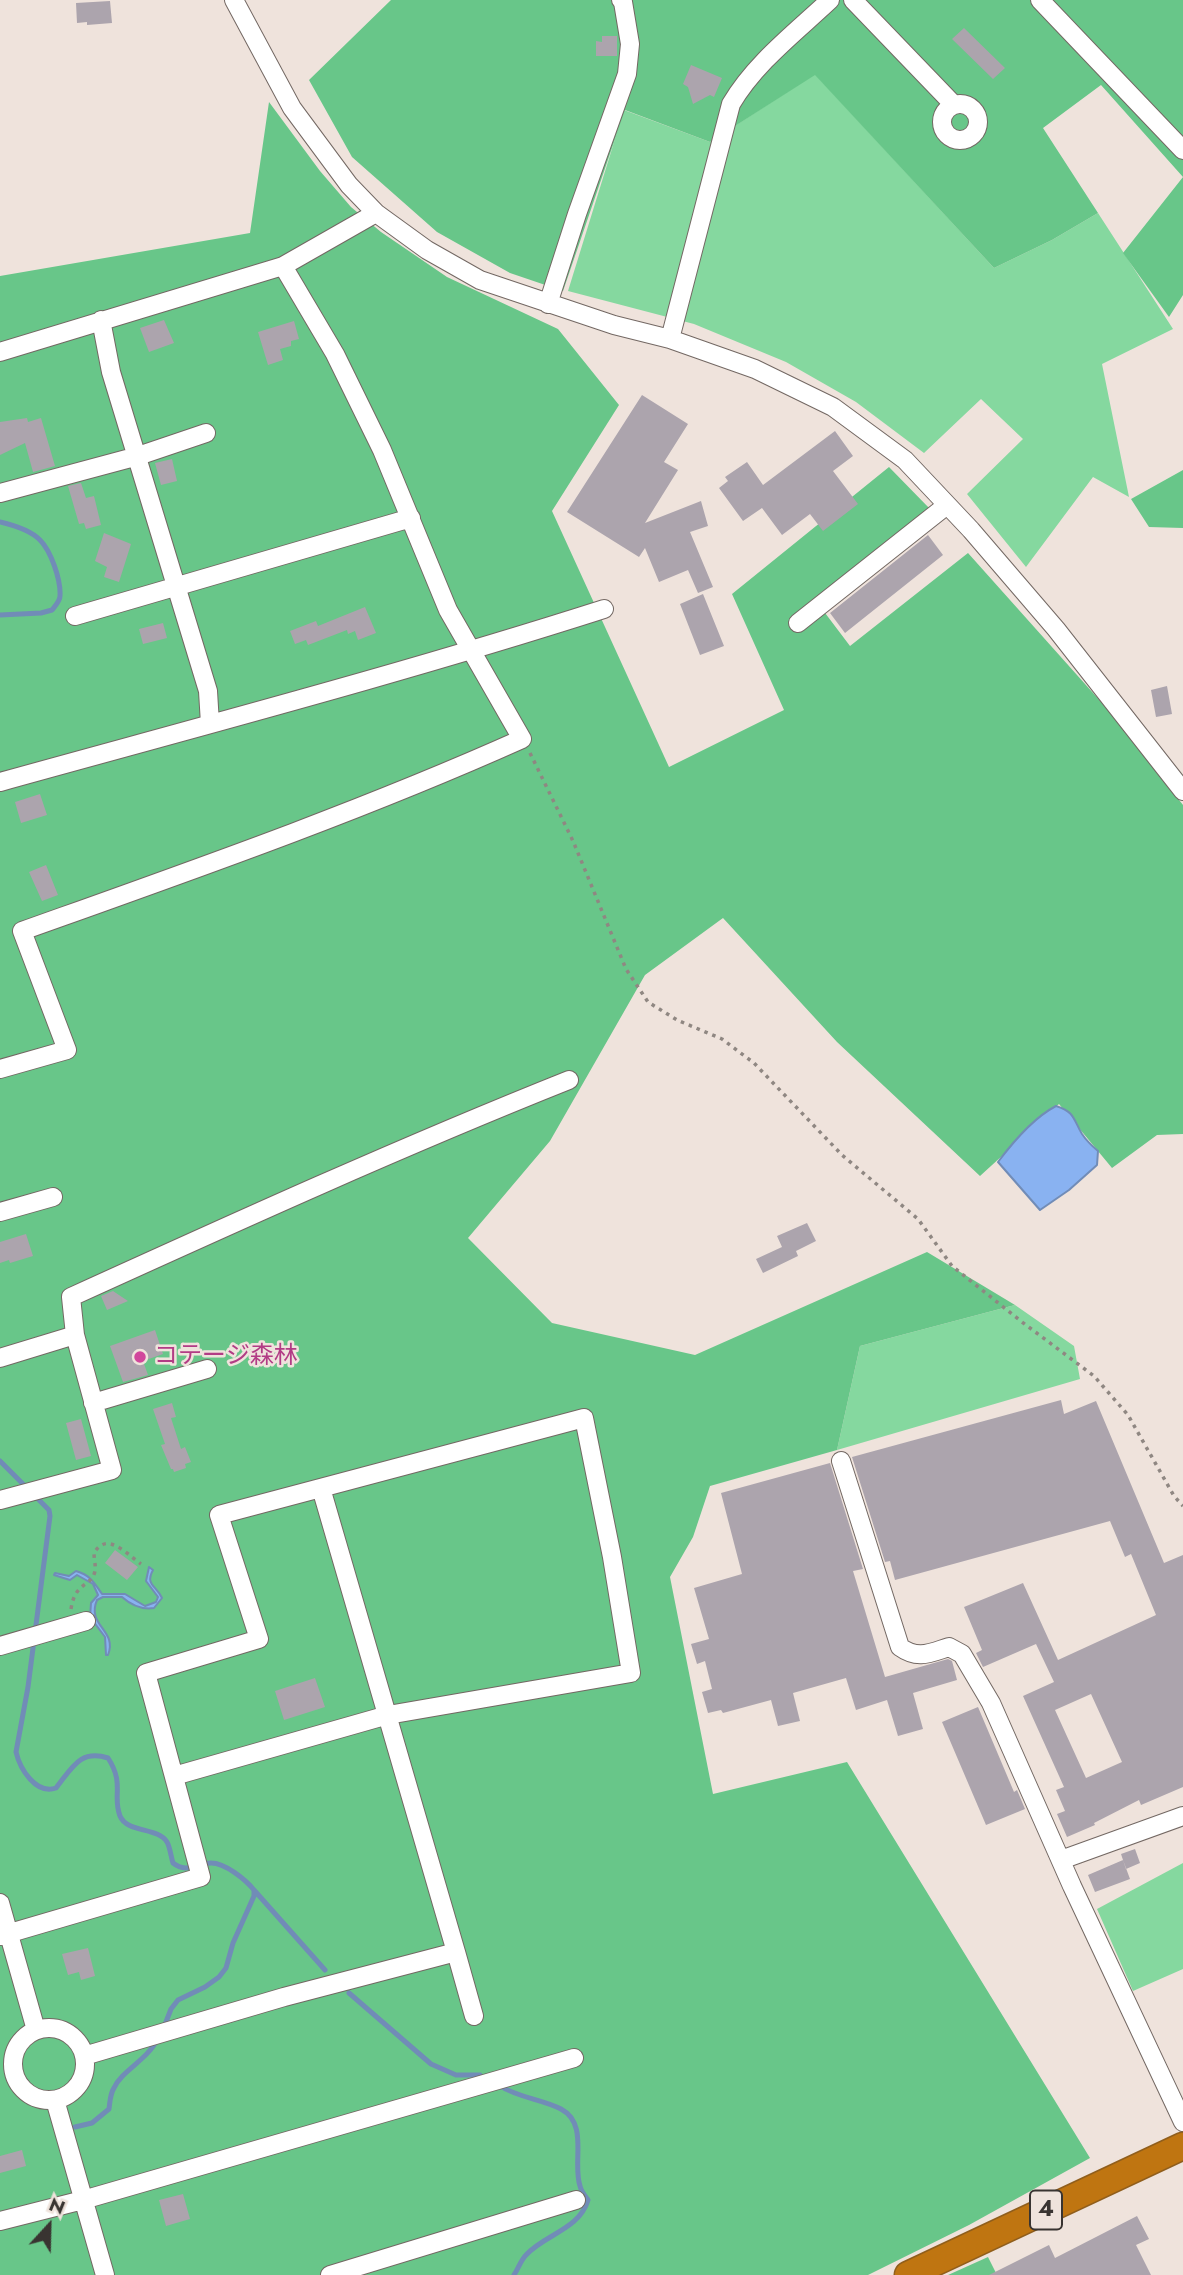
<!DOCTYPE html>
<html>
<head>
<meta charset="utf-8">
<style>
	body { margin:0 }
	#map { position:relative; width:1183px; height:2275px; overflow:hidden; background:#efe3dc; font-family:Jost,sans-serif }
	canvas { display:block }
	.north { position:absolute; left:14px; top:2191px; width:70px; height:70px; -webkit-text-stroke:5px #efe3dc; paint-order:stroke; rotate:22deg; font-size:19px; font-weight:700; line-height:28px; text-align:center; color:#393431 }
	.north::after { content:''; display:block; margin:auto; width:24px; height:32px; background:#393431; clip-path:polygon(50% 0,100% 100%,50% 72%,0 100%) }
</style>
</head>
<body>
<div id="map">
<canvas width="1183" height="2275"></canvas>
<div class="north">N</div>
</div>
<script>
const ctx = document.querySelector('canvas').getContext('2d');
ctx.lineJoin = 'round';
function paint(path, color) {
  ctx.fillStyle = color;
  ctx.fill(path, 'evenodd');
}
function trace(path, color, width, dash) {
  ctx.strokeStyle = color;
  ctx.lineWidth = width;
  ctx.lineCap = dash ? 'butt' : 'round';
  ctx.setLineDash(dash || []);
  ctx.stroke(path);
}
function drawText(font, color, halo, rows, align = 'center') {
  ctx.font = font + ' Jost,"Noto Sans JP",sans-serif';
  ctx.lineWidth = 5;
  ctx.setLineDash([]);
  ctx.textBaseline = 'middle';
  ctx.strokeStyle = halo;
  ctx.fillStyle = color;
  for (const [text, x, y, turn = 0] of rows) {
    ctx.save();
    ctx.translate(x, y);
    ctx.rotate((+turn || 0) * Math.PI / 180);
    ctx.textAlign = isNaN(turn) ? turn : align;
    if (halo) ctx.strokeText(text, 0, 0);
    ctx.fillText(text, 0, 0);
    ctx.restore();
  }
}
const green = new Path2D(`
	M815,74L994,268L1052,240L1098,213L1173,329L1102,364L1129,497L1093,477L1026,567L967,494L1023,439L981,399L924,453L856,402L786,362L694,324L568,291L624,110L710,142Z
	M1015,1305L1074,1346L1080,1379L837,1450L860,1346Z
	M1183,1863V1969L1133,1991L1097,1909Z`);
const forest = new Path2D(`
	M391,0H1183V295L1169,317L1123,253L1183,177L1101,85L1043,128L1098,213L1052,240L994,268L815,75L710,142L625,110L563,291L510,273L437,232L352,157L309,80Z
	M269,102L320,171L351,207L381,232L447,277L558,329L619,405L552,511L669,767L784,710L732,594L889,467L930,509L816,601L850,646L968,553L1102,703L1183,805V1134L1157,1135L1112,1168L1059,1104L980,1176L837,1042L723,918L645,975L550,1141L468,1238L552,1323L695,1355L927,1252L1015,1305L860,1346L837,1450L710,1486L693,1537L670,1577L713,1794L847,1762L1090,2158L969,2225L868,2275H0V276L250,233Z
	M1183,470V528L1149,527L1131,499Z
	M988,2257L997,2275H948Z`);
const water = new Path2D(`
	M1056,1106C1075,1112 1073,1119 1082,1134C1086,1140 1092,1146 1098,1151L1097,1165L1069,1190L1040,1210L998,1162C1013,1142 1033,1118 1056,1106Z
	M149,1567L153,1570C145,1585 156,1585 162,1598L154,1608C141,1610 131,1605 122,1597H103L97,1600C86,1626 118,1630 108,1655H106L105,1637L90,1617L91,1603L98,1595L93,1584L77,1575L70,1580L54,1575L55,1573L69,1576L76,1571C90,1575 94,1582 102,1594H125L145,1606L156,1602L158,1597L146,1581Z`);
const stream = new Path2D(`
	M0,522C13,525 30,530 40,540C51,551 61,580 60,596C60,601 55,606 52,610L41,613L0,615
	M0,1461L27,1488
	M34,1495L49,1510L50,1516L28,1687L16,1752C20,1769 36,1795 56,1788C72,1768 80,1749 108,1758C125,1784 112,1796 120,1816C127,1833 158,1827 167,1842C170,1847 171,1857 173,1863C187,1874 196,1863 211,1863C225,1863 245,1879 254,1890V1896L233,1943L226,1968L219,1977L205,1987L178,2000L171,2009L164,2027
	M254,1890L325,1970
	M349,1993L431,2064L456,2075H480
	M500,2086C519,2098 542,2099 561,2109C589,2124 572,2162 580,2186C581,2191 585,2196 588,2200C579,2230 545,2234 526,2255C521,2260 518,2269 514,2275
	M75,2127L92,2123L109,2109C110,2102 110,2094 114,2088C122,2070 148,2060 158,2038`);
const building = new Path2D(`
	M110,1L112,23L87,25V22L77,23L76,3Z
	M964,28L1005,68L993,79L952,39Z
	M602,36H617V56H596V41L602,42Z
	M691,65L722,78L714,97L710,95L693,104L688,87L683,84Z
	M164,320L174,343L149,352L140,328Z
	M294,321L299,339L291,341V346L280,349L283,360L268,365L258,332Z
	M642,395L688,424L664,462L678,470L645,523L701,501L708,526L690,532L713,587L698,593L688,570L659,582L645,548L639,557L567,512Z
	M27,418L28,422L41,418L55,466L33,472L25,443L0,455V422Z
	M835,431L853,456L833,471L858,504L823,531L810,514L782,535L762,508L743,521L719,488L728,481L725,477L747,462L763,485Z
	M172,459L177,481L161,485L155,463Z
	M81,483L86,498L94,496L101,525L86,529L84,523L79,524L68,486Z
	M104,533L131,544L119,582L104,577L107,567L95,561Z
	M928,535L943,555L845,633L830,613Z
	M703,594L724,646L700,655L680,604Z
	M365,607L376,633L358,640L355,631L348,634L347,630L308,645L306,640L295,644L290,631L316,621L318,626Z
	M163,623L167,638L143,644L139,629Z
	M1167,686L1172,714L1156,717L1151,690Z
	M40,794L47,815L21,823L15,802Z
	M46,865L58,895L42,901L29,872Z
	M807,1223L816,1241L796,1251L798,1256L763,1273L756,1259L782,1247L777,1236Z
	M26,1234L33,1256L10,1263L9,1260L0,1263V1242Z
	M113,1291L128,1301L107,1310L101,1296Z
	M155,1330L163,1354L143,1361L148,1375L123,1382L110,1346Z
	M1061,1400L1064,1414L1096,1401L1164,1563L1183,1555V1787L1141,1805L1139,1800L1094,1823L1095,1825L1067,1837L1057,1814L1065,1811L1056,1790L1064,1787L1023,1696L1054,1682L1036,1644L983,1667L976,1653L982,1650L964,1607L1023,1583L1058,1660L1156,1615L1131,1554L1125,1557L1110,1521L895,1580L890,1561L885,1562L852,1457ZM1091,1694L1122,1762L1086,1778L1055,1710Z
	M172,1403L176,1417L171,1418L181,1449L185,1447L191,1462L185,1464L186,1468L174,1472L173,1469H171L161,1445L165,1444L153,1409Z
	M81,1419L91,1456L76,1460L66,1423Z
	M830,1463L863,1569L853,1571L885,1677L948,1659L952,1661L957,1680L913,1693L923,1729L898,1736L887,1700L856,1710L846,1678L793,1693L800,1721L778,1726L771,1700L723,1713L721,1710L708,1713L702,1692L712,1689L705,1661L697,1664L691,1644L709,1639L694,1588L742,1574L721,1493Z
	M115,1550L138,1567L127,1580L105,1563Z
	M315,1678L325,1707L284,1720L275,1691Z
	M978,1707L1014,1792L1017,1790L1025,1809L986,1825L942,1722Z
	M1135,1849L1140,1863L1126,1869L1121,1854Z
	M1123,1860L1130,1879L1095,1892L1088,1875Z
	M88,1948L95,1976L81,1980L79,1972L68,1975L62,1954Z
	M22,2150L26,2166L0,2173V2156Z
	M183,2194L190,2219L166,2226L159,2200Z
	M1137,2216L1149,2239L1136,2245L1151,2275H989L1049,2245L1055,2258Z`);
const path = new Path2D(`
	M530,753L573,841L626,969L648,1002L677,1020L722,1039L754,1063L842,1155L918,1219L952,1266L1022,1322L1094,1376L1128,1415L1174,1496L1183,1506
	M71,1609C75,1581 92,1587 95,1571C96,1566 94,1559 94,1553C96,1550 98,1547 102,1545C113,1538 132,1558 141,1564`);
const minor = new Path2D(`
	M234,0L292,108L349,185L376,213L427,250L480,280L614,325L670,339L755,369L833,407L905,460L971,530L1056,629L1183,791
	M853,0L954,105
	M1040,0L1183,150
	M942 122a18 18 0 1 1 36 0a18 18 0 1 1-36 0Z
	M548,304L577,214L627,74L630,44L623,2L621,0
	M101,320L111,372L208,691L210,724
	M670,339L731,104C755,63 796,32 830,0
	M0,352L283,266L376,213
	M0,493L138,456L206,433
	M75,616L411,518
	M798,623L947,505
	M0,782C202,726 404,673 604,609
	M0,1069L67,1050L22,931C190,871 359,812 522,739L448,610L382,450L335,354L283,266
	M0,1212L53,1197
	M0,1358L75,1335
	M93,1403L207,1369
	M841,1461L900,1647C918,1660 930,1653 949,1647L962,1654L991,1703L1072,1886L1183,2122
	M0,1500L112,1470L75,1335L71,1297C236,1222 401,1147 569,1080
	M0,1646L86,1621
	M1061,1860L1183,1816
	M0,1903L36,2030
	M0,1936L201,1877L146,1673L259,1639L219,1515L584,1418L612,1557L631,1673L388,1715L174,1776
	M456,1952L474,2016
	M13 2064a36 36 0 1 1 72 0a36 36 0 1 1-72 0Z
	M84,2056L284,1997L456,1952L321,1488
	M55,2100L105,2275
	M0,2221L83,2200L574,2058
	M330,2275L576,2200`);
const highway = new Path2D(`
	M908,2275L1183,2146`);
const markers = [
	[140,1357,7,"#d1479c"]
];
const shields = [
	[1046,2210,32]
];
const shieldNames = [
	["4",1046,2210]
];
const hotelNames = [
	["コテージ森林",154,1357]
];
paint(green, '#85d89f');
paint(forest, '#68c689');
paint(water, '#89b2f1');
trace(water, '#718cb7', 2);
trace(stream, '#718cb7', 5);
paint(building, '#aca4ad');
trace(minor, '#736863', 20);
trace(highway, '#905e1c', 29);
trace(path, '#8f8782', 3.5, [3.5, 5]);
trace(minor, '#fff', 18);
trace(highway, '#bf7511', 26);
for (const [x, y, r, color] of markers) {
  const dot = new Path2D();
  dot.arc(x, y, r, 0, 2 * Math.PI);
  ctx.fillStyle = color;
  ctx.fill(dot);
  trace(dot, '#efe3dc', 2.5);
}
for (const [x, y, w] of shields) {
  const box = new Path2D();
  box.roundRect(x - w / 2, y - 19.5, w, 39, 5);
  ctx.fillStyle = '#efe3dc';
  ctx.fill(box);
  trace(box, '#393431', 2);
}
drawText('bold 23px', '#393431', null, shieldNames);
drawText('24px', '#b23c85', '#efe3dc', hotelNames, 'left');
</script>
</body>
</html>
